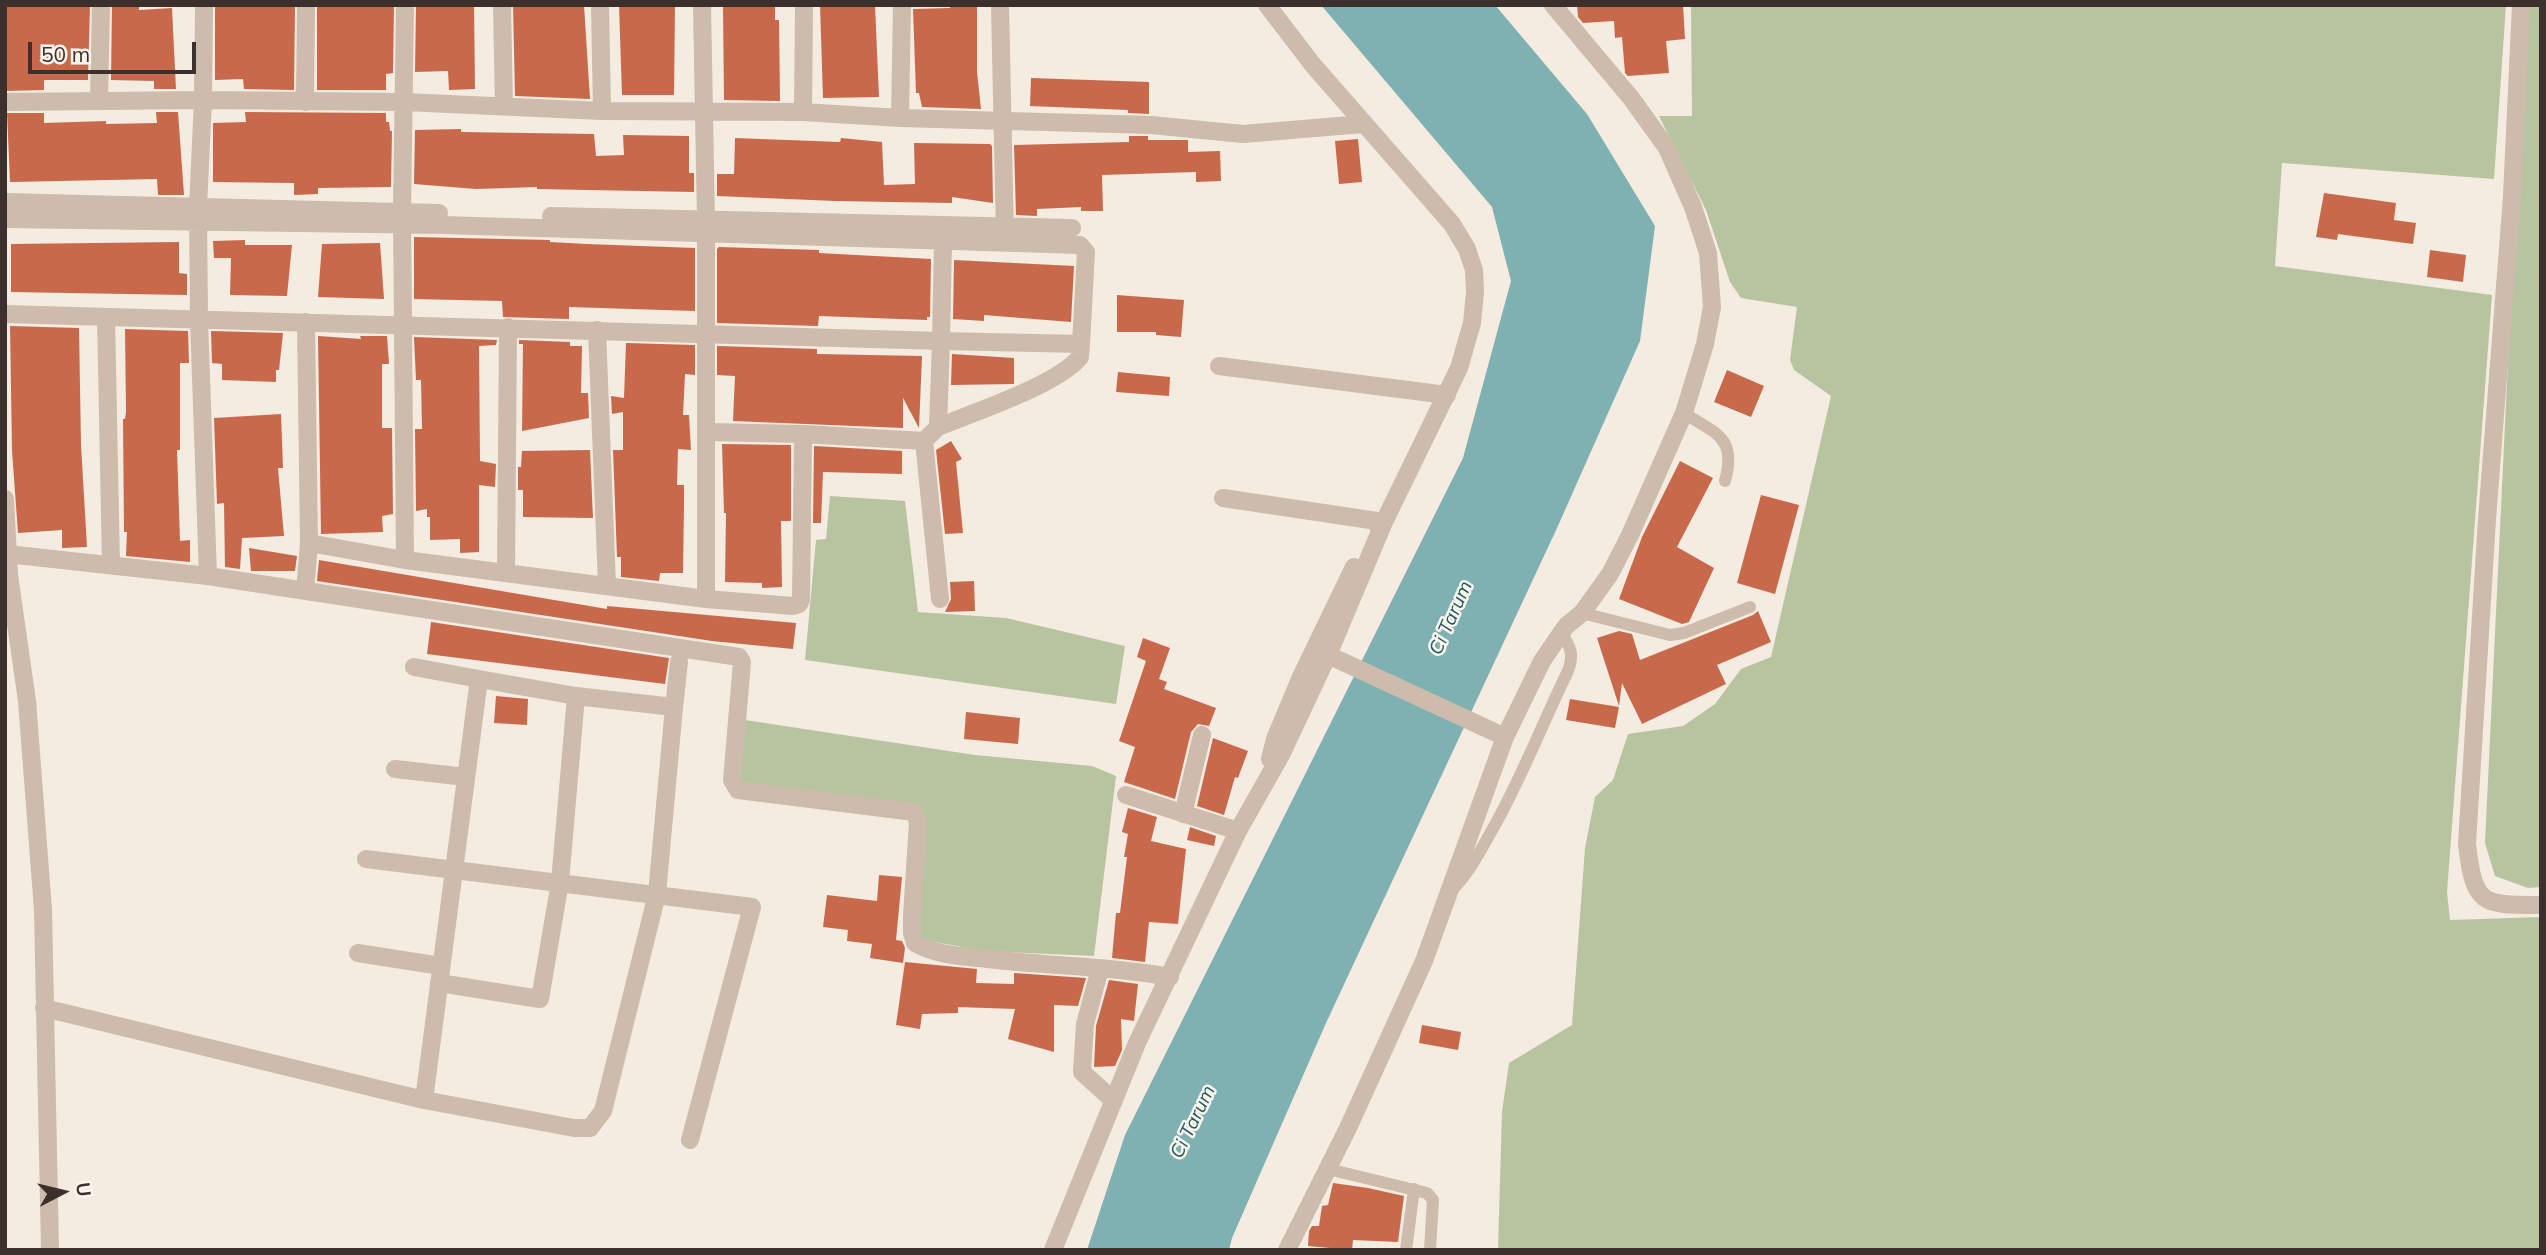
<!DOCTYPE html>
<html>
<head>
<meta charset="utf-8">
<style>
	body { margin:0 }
	#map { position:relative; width:2546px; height:1255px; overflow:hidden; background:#f4ebe1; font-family:Mulish,sans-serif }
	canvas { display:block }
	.frame { position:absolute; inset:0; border:7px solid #3b302b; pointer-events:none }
	.north { position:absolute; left:28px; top:1157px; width:70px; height:70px; -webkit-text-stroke:5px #fbf5ee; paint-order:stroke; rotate:83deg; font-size:19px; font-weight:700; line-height:28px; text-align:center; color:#3b302b }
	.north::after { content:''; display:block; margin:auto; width:24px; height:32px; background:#3b302b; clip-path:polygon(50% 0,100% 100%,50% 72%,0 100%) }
	.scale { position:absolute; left:28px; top:42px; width:168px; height:32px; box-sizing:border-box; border:4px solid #3b302b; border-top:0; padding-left:9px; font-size:21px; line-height:24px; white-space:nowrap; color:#3b302b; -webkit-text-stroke:5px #fbf5ee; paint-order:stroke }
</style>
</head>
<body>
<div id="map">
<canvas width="2546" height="1255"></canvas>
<div class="frame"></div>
<div class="north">U</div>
<div class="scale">50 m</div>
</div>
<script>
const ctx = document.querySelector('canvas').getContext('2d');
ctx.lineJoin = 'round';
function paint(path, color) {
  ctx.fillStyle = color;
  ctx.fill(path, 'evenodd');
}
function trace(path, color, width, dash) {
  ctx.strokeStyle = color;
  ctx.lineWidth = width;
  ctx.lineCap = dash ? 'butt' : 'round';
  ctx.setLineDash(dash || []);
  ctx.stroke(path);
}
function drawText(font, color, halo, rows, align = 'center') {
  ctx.font = font + ' Mulish,sans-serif';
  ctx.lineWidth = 5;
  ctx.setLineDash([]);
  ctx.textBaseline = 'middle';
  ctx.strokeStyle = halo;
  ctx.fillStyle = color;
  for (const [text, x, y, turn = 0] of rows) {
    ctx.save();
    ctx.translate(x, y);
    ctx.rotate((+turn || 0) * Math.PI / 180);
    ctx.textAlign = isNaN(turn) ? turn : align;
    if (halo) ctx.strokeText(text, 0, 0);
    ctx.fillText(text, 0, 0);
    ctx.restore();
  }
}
const green = new Path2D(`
	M1691,5H2506L2494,179L2282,163L2275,266L2492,295L2447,892L2450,920L2541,917V1250H1498L1502,1112L1509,1063L1572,1025L1585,848L1595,797L1613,780L1628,734L1683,726L1715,704L1741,669L1771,657L1831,396L1794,370L1790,360L1797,307L1741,298L1730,282L1706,210L1659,116H1692Z
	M2525,5H2541V887L2528,888L2495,876L2485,843Z
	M830,496L905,501L918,612L1006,618L1125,646L1116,704L805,660L816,540L826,539Z
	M745,720L975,755L1092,766L1116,776L1094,956L984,951L918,939L922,809L739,782Z`);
const water = new Path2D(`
	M1321,5H1495L1587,114L1655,226L1640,341L1557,528L1326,1023L1232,1238L1229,1250H1087L1125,1135L1463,458L1511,281L1492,207Z`);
const building = new Path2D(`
	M7,5H90L88,80H44V90L6,91Z
	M112,5H139V10L172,8L176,89H154V81L111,80Z
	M215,5H295L294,90L244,89L243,79L215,80Z
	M317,5H394L393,73L386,74V90H317Z
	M416,5H474L475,89L449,90L448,71L415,72Z
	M513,5H584L590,99L515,96Z
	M619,5H675L674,95H622Z
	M723,5H775V20H779L780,101L724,100Z
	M820,5H875L879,97L823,98Z
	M950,5H977V72L981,109L922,107L919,93H916L913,9L950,8Z
	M1577,5H1683L1685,39L1666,41L1669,73L1628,76L1625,73L1622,37L1615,38L1614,21L1583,23L1578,17Z
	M1031,78L1149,82V114L1128,113V110L1030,106Z
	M156,112H178L184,195H158L157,179L10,182L7,113H44V123L106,121V124L157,123Z
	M245,112L386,113V122H389L390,131H392L391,187L318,188V194L294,195V183L213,182V123L246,122Z
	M461,129V132L594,134L596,156L624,155L623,135L689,136V173H694V192L537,189V187L476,189L414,184L415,130Z
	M1129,136H1148V140H1188V152L1220,151L1221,181L1196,182V172L1102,175L1103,211H1081V207L1037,209V216L1016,215L1014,145L1129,142Z
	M735,138L840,142L841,138L882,142L884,185L915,184L914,143L990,144L992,146L993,203L952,197V203L835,201L717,196V174H734Z
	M1358,139L1362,182L1339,184L1335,141Z
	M2324,193L2396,203L2394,220L2416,223L2413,244L2338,234L2337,240L2316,237Z
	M414,237L550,240V242L587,244L695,248V311L569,307V319L503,317L502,301L414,299Z
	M245,240V245H292L287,296L230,295L231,258H214L213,241Z
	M179,242V273L187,274V295L11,292V244Z
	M380,243L384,299L318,297L322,244Z
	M719,247L819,250V253L931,259L930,317H927V320L819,316L818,326L717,323V249Z
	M2430,250L2466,255L2463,282L2427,277Z
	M954,260L1074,266L1071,322L984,315V321L953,319Z
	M1117,295L1184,300L1181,337L1156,335V332H1117Z
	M10,326L79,328L81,445L87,547L62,548V530L18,533L12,451Z
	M125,329L188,331L189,363H180V450H177L180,541L190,540V562L126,556L127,532H124L123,419H125L126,412Z
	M211,331L283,333L279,370H276V382L222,380V364L212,363Z
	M318,336L361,339L360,336H387L389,364H382V428H392L393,514L382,516L383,532L321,534Z
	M414,337L497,340L496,345L479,346L480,461L496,464L495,487L479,485V552L460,553V539L430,540V517H427V509L416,511L415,429H422L421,380H416Z
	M519,340L570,342V346H582L581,393H588L589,418L522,431L523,344H519Z
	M626,343L695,345V375L685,374L683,415H689L691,450L678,449L677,485H684V505L683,573H660L659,581L621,577V557H617L613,450H623V412L612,414L611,396L624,398Z
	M717,346L817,349V354L922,356L919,428L903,398V428L733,421L735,376L717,375Z
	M952,354L1014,358V384L951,385Z
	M1727,370L1764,386L1751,417L1714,402Z
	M1118,372L1170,377L1169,396L1116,392Z
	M281,414L283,468H278L284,536L242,538L240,569L225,567L224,503L217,504L214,418Z
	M951,441L962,459L956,462L963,533L945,534L936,450Z
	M722,444L791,445V521H781L782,587L762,588V583L725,582L726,513H724Z
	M814,446L902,451V474L823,472L821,523H813Z
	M590,450L593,518L523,517V490H518V467H521L522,451Z
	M1680,461L1713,478L1677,547L1714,568L1689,622L1682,624L1619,599L1642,537Z
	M1761,495L1799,505L1775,594L1737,583Z
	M249,548L297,556L295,571H251Z
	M319,560L607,609V606L796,623L793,649L712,641L317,581Z
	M974,581L975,611L945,612L951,599L950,582Z
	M1758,611L1771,642L1717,665L1726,684L1642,724L1622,683L1619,706L1597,638L1619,631L1632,634L1640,660L1753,615Z
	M431,622L669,658L665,684L427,654Z
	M1143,638L1170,648L1159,679L1167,682L1164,689L1216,708L1209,726L1198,724L1191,732L1175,799L1124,782L1135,747L1119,741L1146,661L1137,657Z
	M496,696L528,699L527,725L494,723Z
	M1570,699L1619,707L1615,728L1566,720Z
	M966,712L1020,718L1018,744L964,739Z
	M1213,738L1248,751L1238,778L1235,777L1224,815L1197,806Z
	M1128,808L1157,817L1151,841L1186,849L1178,924L1149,922L1145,962L1112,958L1116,913H1120L1127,857H1124L1128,834L1122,832Z
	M1190,827L1216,836L1214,846L1187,840Z
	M879,875L902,877L896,940L902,941L905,948L903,963L870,958L872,944L847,941L848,930L823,927L827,895L877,901Z
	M905,962L977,969L976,983L1014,984V973L1086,978L1078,1006L1054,1005V1052L1008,1039L1015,1009L958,1007V1013L922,1014L920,1029L896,1025Z
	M1109,980L1138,984L1134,1021L1121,1019L1122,1050L1115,1066L1094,1067L1096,1026Z
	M1422,1025L1461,1032L1458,1050L1419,1043Z
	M1333,1183L1368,1188L1404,1196L1398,1242L1353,1240L1352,1250L1308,1246L1309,1231L1312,1226H1319L1322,1206L1328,1205Z`);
const service = new Path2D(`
	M1684,413C1716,434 1737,437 1725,481
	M1582,613L1670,635L1684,633L1750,607
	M1452,890C1469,873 1479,853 1491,832C1521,780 1542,724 1568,671C1574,654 1571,647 1561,633
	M1328,1169L1427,1193L1433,1200L1430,1250
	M1406,1250L1414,1189`);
const minor = new Path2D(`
	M204,5L203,100L198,207L199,320L208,576
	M405,5L402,212L405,560L706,599
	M502,5L504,106
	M600,5L602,111
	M1000,5L1005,237
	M2521,5L2512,196L2487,519L2467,844C2474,906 2482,905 2541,905
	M99,101L101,5
	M5,102L203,100L405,102L602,111L803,112L900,118L1151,125L1243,134L1363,124
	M305,102L306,5
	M803,112L804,5
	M900,118L902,5
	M5,202L439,213
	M551,216L1072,228
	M5,219L444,225L1080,245L1086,252L1081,344L941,341L938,427L924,441L803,434L801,600L799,604L793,606L706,599C706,476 706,354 706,232V220L702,5
	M5,314L941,341L943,241
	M106,317L111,565
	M306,322L309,543L405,560
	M597,330L607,586
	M1219,366L1447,395
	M938,427C975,412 1057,385 1080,357L1081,344
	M706,432L803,434
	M924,441L940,599
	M1223,498L1384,522L1379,530
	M5,499L9,575L27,701L43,910L50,1250
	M7,554L208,576L739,657L742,662L732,780L738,790L914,812L918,822L912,916V933L915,943C937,956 964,956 988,959C1049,966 1110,966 1170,977
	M506,573L508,327
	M305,591L309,543
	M1328,655L1505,737
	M414,667L479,679
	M674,707L679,662
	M1270,759L1275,739L1300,679L1354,567
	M395,769L466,777
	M1126,795L1238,831
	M1183,814L1202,735
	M366,859L752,907L690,1140
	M358,953L441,966
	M1100,969L1085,1024L1082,1072L1114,1101
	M439,983L540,999L560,882L576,696
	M44,1008L424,1100L574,1128H590L603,1111L657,894L674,707L576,696L479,679L424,1100
	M1053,1250L1137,1043L1238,831L1282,753L1328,655L1384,522L1459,368L1472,323L1475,292L1474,270L1467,249L1452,224L1313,65L1267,5
	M1287,1250L1348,1128L1424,961L1505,737L1542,661L1566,626L1582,613L1610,574L1630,535L1684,413L1705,344L1712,307L1708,253L1693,207L1667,148L1631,98L1553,5`);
const waterNames = [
	["Ci Tarum",1451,618,-66],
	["Ci Tarum",1193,1122,-64]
];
paint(green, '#b8c4a0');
paint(water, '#7fb0b2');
paint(building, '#c8694b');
trace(service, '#cdbbac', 12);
trace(minor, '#cdbbac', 18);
drawText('italic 19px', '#1f5a5e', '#fbf5ee', waterNames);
</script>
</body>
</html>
